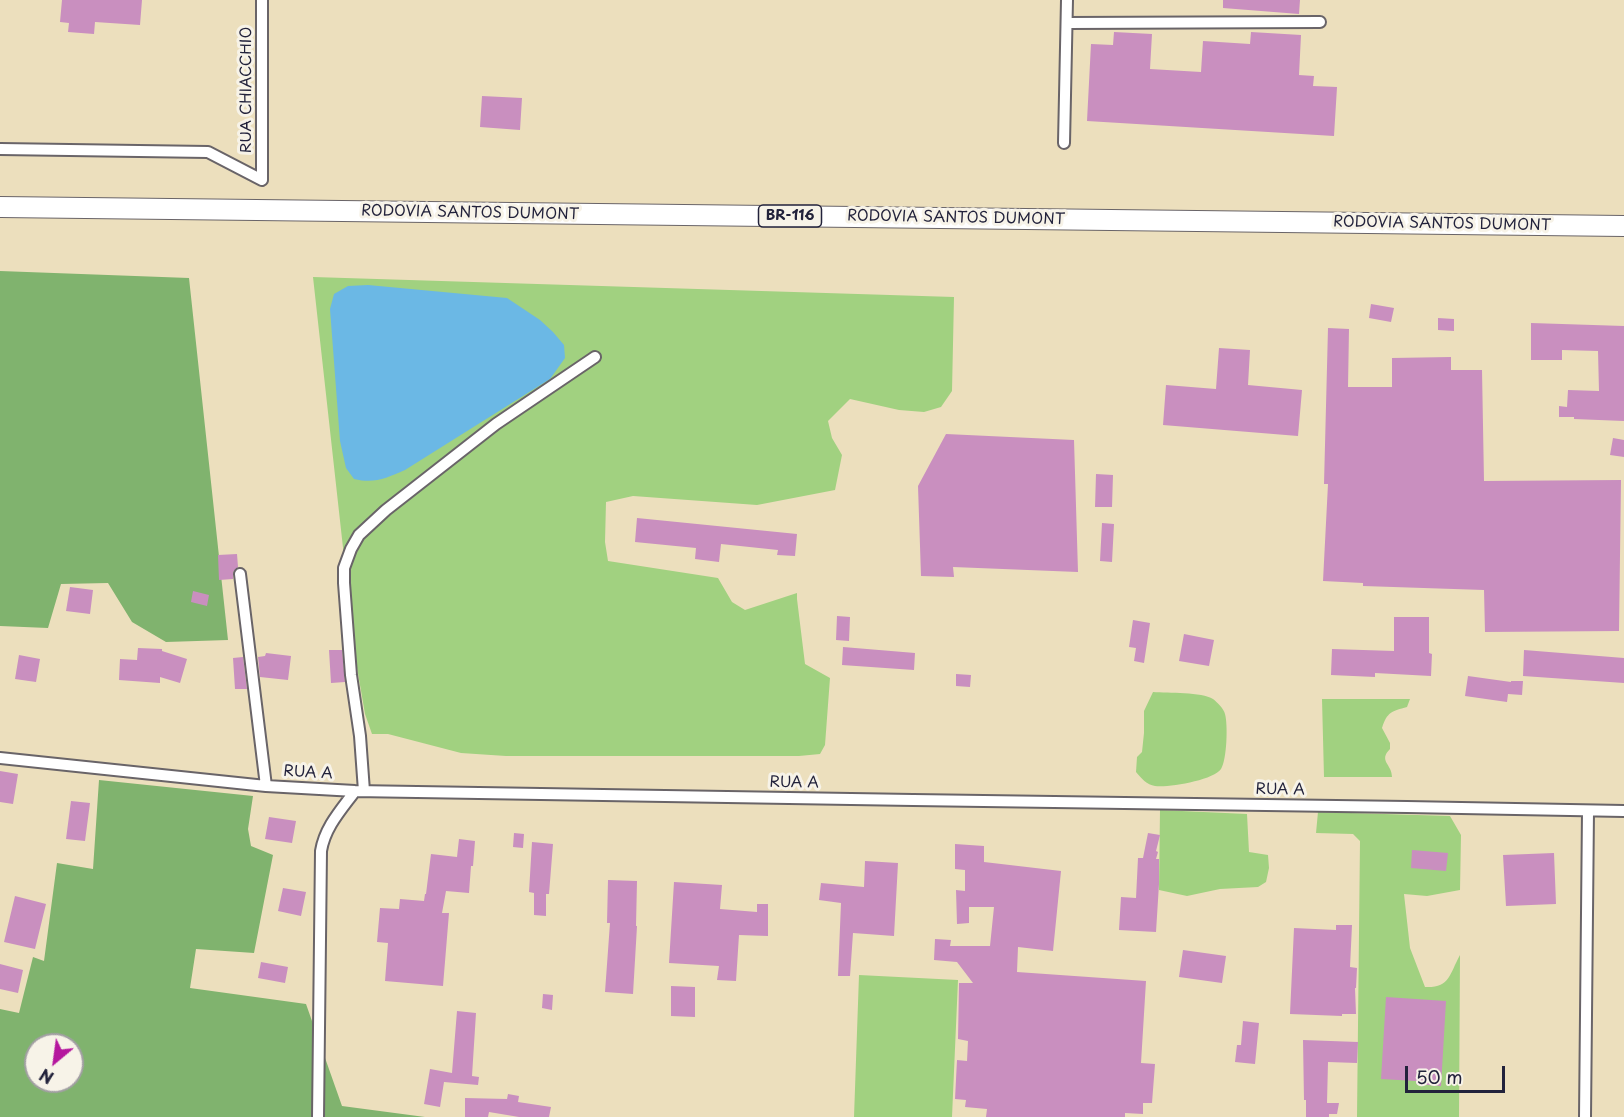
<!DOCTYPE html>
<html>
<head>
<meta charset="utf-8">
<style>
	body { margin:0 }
	#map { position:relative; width:1624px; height:1117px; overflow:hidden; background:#ecdfbd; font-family:"Playpen Sans",sans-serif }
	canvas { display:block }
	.north { position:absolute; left:24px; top:1033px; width:60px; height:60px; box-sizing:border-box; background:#f7f3e8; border:2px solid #a29fa3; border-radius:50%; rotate:209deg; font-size:16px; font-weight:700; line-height:24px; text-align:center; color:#22223b }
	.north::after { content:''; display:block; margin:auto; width:21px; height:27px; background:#b5179e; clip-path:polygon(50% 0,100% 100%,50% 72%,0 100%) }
	.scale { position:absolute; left:1405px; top:1066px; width:100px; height:27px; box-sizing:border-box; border:3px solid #22223b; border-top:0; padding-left:8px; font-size:18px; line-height:21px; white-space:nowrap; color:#22223b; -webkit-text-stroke:4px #f7f3e8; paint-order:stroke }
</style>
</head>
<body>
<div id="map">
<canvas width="1624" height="1117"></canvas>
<div class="north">N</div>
<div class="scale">50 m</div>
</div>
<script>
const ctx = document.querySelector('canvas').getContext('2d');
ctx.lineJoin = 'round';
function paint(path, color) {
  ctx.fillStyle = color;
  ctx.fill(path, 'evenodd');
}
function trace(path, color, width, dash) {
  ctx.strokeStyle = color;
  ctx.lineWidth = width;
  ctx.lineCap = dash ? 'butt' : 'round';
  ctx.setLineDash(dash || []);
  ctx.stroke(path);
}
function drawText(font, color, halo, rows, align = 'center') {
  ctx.font = font + ' "Playpen Sans",sans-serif';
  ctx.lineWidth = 6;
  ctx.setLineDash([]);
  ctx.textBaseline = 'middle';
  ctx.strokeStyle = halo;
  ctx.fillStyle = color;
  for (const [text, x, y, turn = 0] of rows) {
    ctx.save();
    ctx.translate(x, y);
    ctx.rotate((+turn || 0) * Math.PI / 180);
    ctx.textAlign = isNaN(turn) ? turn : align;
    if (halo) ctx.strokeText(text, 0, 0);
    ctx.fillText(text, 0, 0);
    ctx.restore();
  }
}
const green = new Path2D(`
	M313,277L954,297L952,391L941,407L924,412L899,410L850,399L828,421L832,438L842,455L835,490L757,505L633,496L606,502L605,542L608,561L718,578L732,602L745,610L797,593V599L805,664L830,678L825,745L820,754L799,756H506L461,753L388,734H372L365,714L355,656Z
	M1153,692C1168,693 1202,692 1213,699C1217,702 1224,709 1225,714C1228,724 1227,760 1221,769C1214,780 1168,788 1155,786C1147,785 1141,778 1136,772L1137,757L1142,752L1144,733V711Z
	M1322,699H1410L1407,707C1392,711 1387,712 1382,728L1390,743V749C1378,761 1392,764 1392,777H1324Z
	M1160,810L1247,814L1249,852L1268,855L1269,868L1266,882L1258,887L1220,889L1187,896L1159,890Z
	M1318,812L1450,816L1461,835L1460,890L1427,896L1404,894L1410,948L1425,987C1450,988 1449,975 1460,955L1459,1117H1357L1360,841L1353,834L1316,833Z
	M859,975L958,980L952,1117H854Z`);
const forest = new Path2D(`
	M0,271L189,278L228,640L166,642L132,622L108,583L61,584L48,628L0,626Z
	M99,780L253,796L248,829L251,846L273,855L254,953L196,949L190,988L306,1004L342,1106L425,1117H0V1009L19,1013L33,957L44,961L57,863L93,869ZM36,1045H72V1081H36Z`);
const water = new Path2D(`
	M368,285L507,298L540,320L553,332L564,345L565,358L550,379L405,470C386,478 375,484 354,479L346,468L340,441L330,309L334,294L348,286Z`);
const building = new Path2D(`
	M62,0H142L140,25L95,22L94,34L68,32L69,23L60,22Z
	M1223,0H1300L1299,14L1223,8Z
	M1114,32L1152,34L1150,69L1201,72L1203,41L1250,44L1251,32L1301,35L1299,75L1314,76L1313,86L1337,87L1334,136L1087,121L1091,44L1113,45Z
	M482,96L522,98L520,130L480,127Z
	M1371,304L1394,308L1391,322L1369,318Z
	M1438,318L1454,319V331L1438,330Z
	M1531,323L1624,326V421L1574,419V417H1559V406L1567,407L1568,390L1599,391L1598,351L1562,350V360H1531Z
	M1328,328L1349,329L1348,387H1392V358L1451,357V370H1482L1484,481L1621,480L1619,631L1485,632L1484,590L1363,586V583L1323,581L1328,484H1324Z
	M1219,348L1250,350L1248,385L1302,390L1298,436L1163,425L1166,385L1216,389Z
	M946,434L1074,440L1078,572L953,567L954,577L921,576L918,486Z
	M1613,438L1624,440V457L1610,455Z
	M1096,474L1113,475L1112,507H1095Z
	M637,518L797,534L795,556L777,555L778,550L721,544L719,562L695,559L696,548L635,542Z
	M1102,523L1114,524L1112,562L1100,561Z
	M237,554L238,567L233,572V579L219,580L218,555Z
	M70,587L93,590L90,614L66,611Z
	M193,591L209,595L207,606L191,602Z
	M837,616L850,617L849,641L836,640Z
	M1394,617H1429V653L1432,654L1431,676L1375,673V677L1331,675L1332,649L1394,651Z
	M1133,620L1150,623L1144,663L1134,661L1136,648L1129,647Z
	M1184,634L1214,640L1209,666L1179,661Z
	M843,647L915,653L914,670L842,665Z
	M138,648L162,649V651L187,659L180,683L160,677V683L119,680L120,659L137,660Z
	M329,650H342L345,682L331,683Z
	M1524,650L1624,658V683L1523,676Z
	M266,653L291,656L288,680L260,677L258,657L265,656Z
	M19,655L40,659L36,682L15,679Z
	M243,657L247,689H235L233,658Z
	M956,674L971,675L970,687L956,686Z
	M1468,676L1511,682V681H1523L1522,695L1508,694L1507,702L1465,696Z
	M0,771L18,774L13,804L0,802Z
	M71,801L90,803L85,841L66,839Z
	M269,817L296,821L292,843L265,839Z
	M514,833L524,834L523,848L513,847Z
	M1148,833L1160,835L1156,851L1158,852L1156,859H1159V884L1156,932L1119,930L1121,897L1136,898L1138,858H1143Z
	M459,839L475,841L473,866H471L469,893L446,891L442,913H449L443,986L385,981L388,943L377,942L380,908L399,909L400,899L424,901L425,894H426L431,854L457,857Z
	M532,842L553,844L549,894H546V916L534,915V893L529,892Z
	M955,844L984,846V862L1061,871L1053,951L1018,947L1017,972L1146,981L1141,1063L1155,1064L1152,1103H1143V1114L1125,1113V1117H986L987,1109L965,1107L966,1100L955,1099L957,1060L967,1061L968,1041L958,1039L959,983H973L957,962L934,960L935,939L951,940L950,946H990L994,907H969V923L957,924L956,890L965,891V870L955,869Z
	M1412,850L1448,853L1446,871L1411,868Z
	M1554,853L1556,904L1506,906L1503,855Z
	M865,861L898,863L894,936L853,933L850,976H838L841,903L819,900L821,883L864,887Z
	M608,880L637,881L636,926H637L633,994L605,992L610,923H607Z
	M674,882L722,885L720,909L757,912V904H768V936L739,935L736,981L717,980L719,966L669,963Z
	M283,888L306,892L301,916L278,911Z
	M15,896L46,904L35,949L4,942Z
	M1336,925H1352L1350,967L1357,968L1356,988H1355L1356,1014H1342V1016L1290,1014L1294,928L1336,930Z
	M1183,950L1226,956L1222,983L1179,977Z
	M261,962L288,967L285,983L258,978Z
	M0,964L23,970L18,993L0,989Z
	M671,986L695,987V1017L671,1016Z
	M543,994L553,995L552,1010L542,1008Z
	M1386,997L1446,1001L1441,1086L1416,1084V1081L1381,1079Z
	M457,1011L476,1013L472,1076L479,1077L478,1085L444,1082L440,1107L424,1104L430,1069L452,1073Z
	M1243,1021L1259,1023L1255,1064L1235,1062L1237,1045H1241Z
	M1303,1040L1358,1042L1357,1063L1328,1062L1327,1103H1339L1337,1114H1329V1117H1306V1100H1304Z
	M508,1094L519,1096L518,1102L551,1107L549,1117H519L489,1112L488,1117H465V1098L507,1099Z`);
const street = new Path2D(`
	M1067,23L1320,22
	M1064,143L1067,0
	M0,149L208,152L262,180V0
	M240,574L266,786
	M0,758L266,786L355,791L913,800L1407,807L1624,811
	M364,791L360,736L351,675L344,583V568L351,549L359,535L386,510L496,424L595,357
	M318,1117L321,851C325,827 341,810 355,791
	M1585,1117L1588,811`);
const highway = new Path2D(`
	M0,207L1624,226`);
const shields = [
	[790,216,63]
];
const shieldNames = [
	["BR-116",790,216]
];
const streetNames = [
	["RUA CHIACCHIO",247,90,-90],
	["RODOVIA SANTOS DUMONT",470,213,1],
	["RODOVIA SANTOS DUMONT",956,218,1],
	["RODOVIA SANTOS DUMONT",1442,224,1],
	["RUA A",308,773,3],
	["RUA A",794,783,1],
	["RUA A",1280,790,1]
];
paint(green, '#a1d180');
paint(forest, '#80b36e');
paint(water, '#6bb8e5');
paint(building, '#c98fbf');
trace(street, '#696468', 14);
trace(highway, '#696468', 22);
trace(street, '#fff', 10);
trace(highway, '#fff', 20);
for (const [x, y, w] of shields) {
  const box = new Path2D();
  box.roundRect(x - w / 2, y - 11, w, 22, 4.5);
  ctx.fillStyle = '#f7f3e8';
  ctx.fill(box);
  trace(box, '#22223b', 1.5);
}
drawText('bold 14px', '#22223b', null, shieldNames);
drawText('15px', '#22223b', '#f7f3e8', streetNames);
</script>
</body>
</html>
